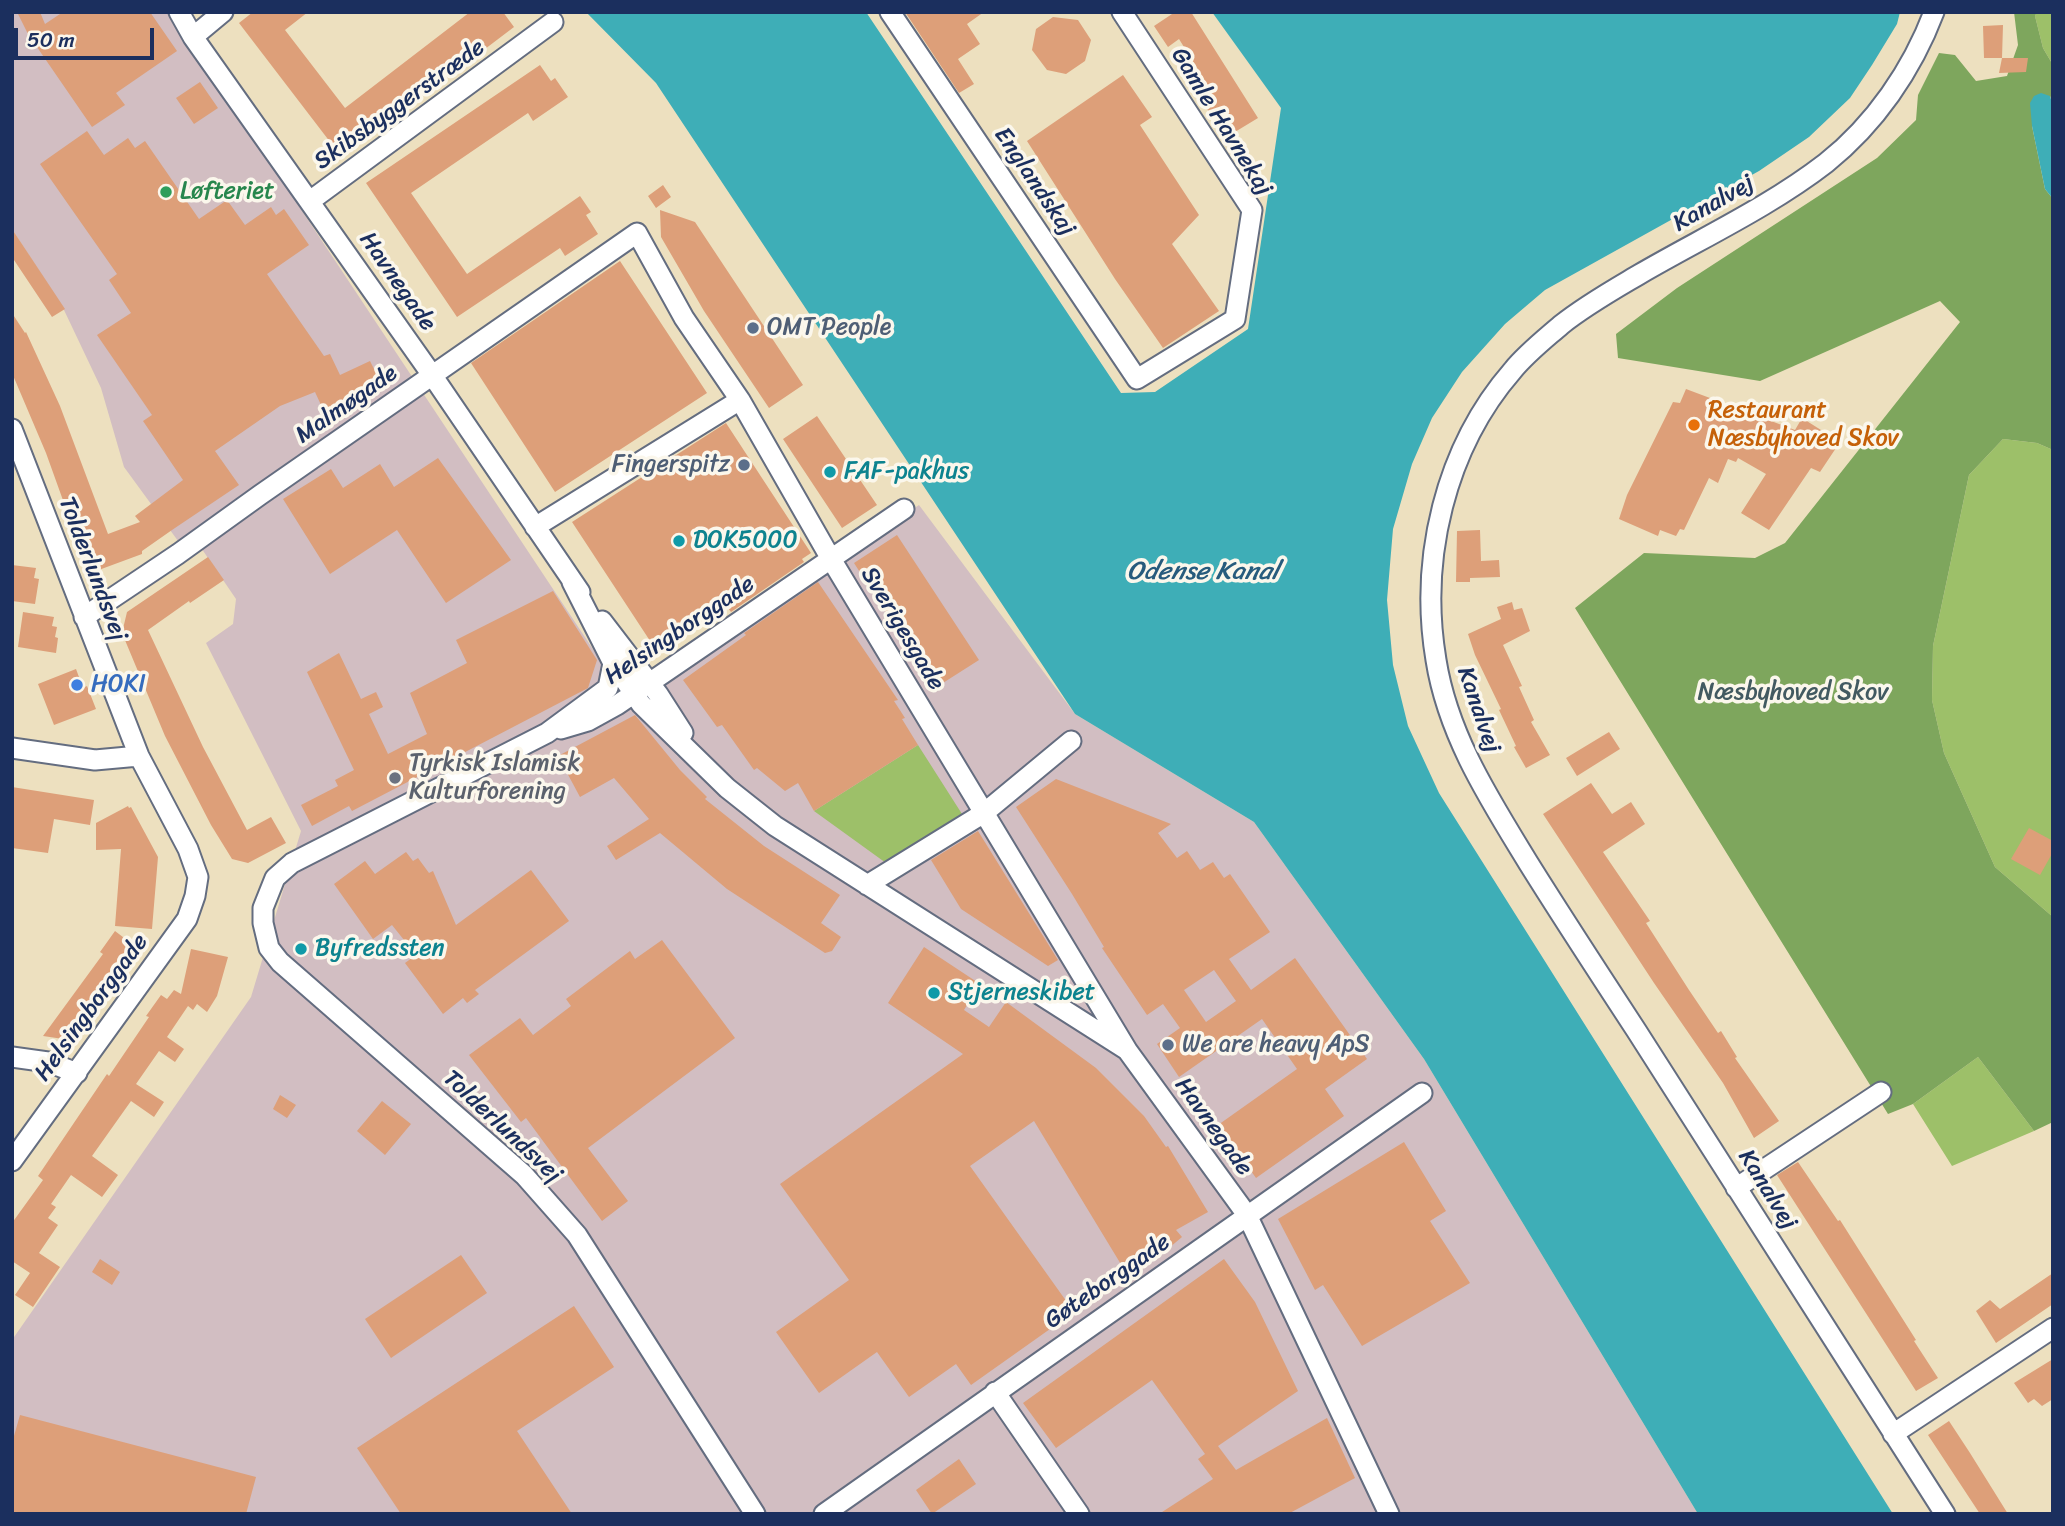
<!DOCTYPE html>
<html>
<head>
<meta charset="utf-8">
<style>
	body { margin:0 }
	#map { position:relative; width:2065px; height:1526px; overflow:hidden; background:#ede0bf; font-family:Sriracha,sans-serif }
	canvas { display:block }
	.frame { position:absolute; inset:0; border:14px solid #1b2f5e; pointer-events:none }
	.scale { position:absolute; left:14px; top:28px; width:140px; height:32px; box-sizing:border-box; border:4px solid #1b2f5e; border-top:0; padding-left:9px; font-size:21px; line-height:24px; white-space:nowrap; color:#1b2f5e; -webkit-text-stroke:5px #fbf7ec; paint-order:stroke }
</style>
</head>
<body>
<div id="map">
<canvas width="2065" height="1526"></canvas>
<div class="frame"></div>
<div class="scale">50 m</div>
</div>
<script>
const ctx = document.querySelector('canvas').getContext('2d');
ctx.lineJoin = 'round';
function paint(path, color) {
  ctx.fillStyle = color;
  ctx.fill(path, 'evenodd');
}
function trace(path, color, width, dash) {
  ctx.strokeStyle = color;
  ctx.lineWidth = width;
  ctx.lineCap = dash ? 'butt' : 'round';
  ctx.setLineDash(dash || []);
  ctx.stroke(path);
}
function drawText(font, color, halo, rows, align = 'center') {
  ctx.font = font + ' Sriracha,sans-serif';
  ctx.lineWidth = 7;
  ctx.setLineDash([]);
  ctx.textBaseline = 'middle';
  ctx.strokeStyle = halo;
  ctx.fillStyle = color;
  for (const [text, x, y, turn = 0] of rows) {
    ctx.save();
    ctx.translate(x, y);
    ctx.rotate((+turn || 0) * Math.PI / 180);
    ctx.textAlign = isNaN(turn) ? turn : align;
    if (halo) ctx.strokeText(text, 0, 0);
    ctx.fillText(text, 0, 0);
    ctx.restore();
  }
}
const industrial = new Path2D(`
	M12,12H170L628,702L919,505L1075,714L1254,822L1424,1059L1698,1514H12V1340L251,997L301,831L206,643L233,624L236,599L193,536L181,545L124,467L101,388L64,310L12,229Z`);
const green = new Path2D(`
	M2037,12H2053V65L2043,48L2035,16Z
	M2003,439L2037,443L2053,450V917L1995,867L1944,753L1932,700L1933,646L1969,475Z
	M918,745L962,814L886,863L814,811Z
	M1978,1057L2034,1131L1952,1166L1913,1104Z`);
const forest = new Path2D(`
	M2014,12H2037L2035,16L2043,48L2053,65V106L2050,96L2032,126L2045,189L2053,199V450L2037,443L2003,439L1969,475L1933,646L1932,700L1944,753L1995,867L2053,917V1122L2034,1131L1978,1057L1913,1104L1888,1114L1575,608L1644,553L1755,558L1785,543L1960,322L1940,301L1760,381L1618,358L1616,334L1677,288L1877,158L1916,120L1918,95L1939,53L1955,55L1976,81L2007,76L2018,45Z`);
const water = new Path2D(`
	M586,12H866L1121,393L1155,392L1248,329L1281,108L1212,12H1900L1897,24L1872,65L1850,98L1809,137L1759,171L1545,290L1505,324L1462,372L1432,418L1412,464L1393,529L1387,600L1393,665L1408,726L1439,793L1893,1514H1698L1424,1059L1254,822L1075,714L656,83Z
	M2041,93L2050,96L2053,106V199L2045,189L2032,126L2030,103L2034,96Z`);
const building = new Path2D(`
	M17,12H40L45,24L63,12H150L177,51L116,93L125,105L92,127L28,34Z
	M253,12H308L285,30L345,108L470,12H503L514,27L485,49L480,43L337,151L239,23Z
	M905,12H984L967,24L980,44L958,59L974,84L959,93Z
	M1175,12H1191L1258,118L1225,138L1196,91L1207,84L1179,39L1168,47L1154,26Z
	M1053,17L1078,20L1091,40L1085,61L1066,74L1047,70L1032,50L1036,29Z
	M2003,25L2002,58H2028L2026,72L1999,73L2002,58H1984L1983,26Z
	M540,65L551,81L555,78L568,97L533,121L528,113L411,193L467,274L580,196L591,212L586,215L598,234L565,256L560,248L457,317L366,183Z
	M1123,75L1152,117L1140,125L1199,215L1172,244L1219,311L1163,348L1115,279L1027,141Z
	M200,82L218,108L194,124L176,98Z
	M87,131L104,155L128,138L135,148L145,141L199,219L227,200L245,225L271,207L276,215L284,209L309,245L267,274L324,356L330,354L340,375L370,361L382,385L349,399L352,405L328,420L315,392L280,406L215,451L239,485L172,530L142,551V554L96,571L87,567L46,453L12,373V313L25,333L26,332L60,406L108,534L140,522L135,516L183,480L143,421L152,415L97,335L131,313L109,280L117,274L40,164Z
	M663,185L671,197L656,208L648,196Z
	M660,210L695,222L803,385L769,408L704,311L661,237Z
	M12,229L65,309L52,317L12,257Z
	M620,261L707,393L555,492L471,363Z
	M1686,389L1795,430L1802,418L1840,442L1820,472L1811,468L1769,530L1741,513L1766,474L1738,458L1736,462L1728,459L1718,483L1709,478L1684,530L1680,529L1676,536L1660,530L1658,536L1619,519L1627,495L1673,402L1680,403Z
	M817,416L877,505L842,528L783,439Z
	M726,423L811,553L802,559L804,562L731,612L728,608L658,653L572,522Z
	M438,458L511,560L446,603L397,530L330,574L283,499L331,469L343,488L380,464L394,487Z
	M1480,530L1481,561L1499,560L1500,577L1470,578V582H1456L1457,531Z
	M897,535L979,660L935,688L854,563Z
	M208,557L224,580L190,603L189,601L148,630L203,747L247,830L271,817L286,843L248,863L232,859L211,825L165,736L122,633L127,612Z
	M12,565L36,568L34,578L39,579L35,604L12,601Z
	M818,582L898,700L894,701L905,718L902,719L918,745L814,811L798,783L785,791L757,768L754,770L722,725L717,727L683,680L746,635L744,633Z
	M553,591L597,660L588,688L352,811L349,806L312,826L301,805L338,786L335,780L354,770L307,672L339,653L361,699L376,692L383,707L369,714L388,754L427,734L410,693L467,663L456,640Z
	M1512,602L1514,610L1522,608L1530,631L1503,645L1522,686L1519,687L1534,720L1531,722L1550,755L1526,768L1514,747L1516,746L1499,710L1501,709L1475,655L1468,634L1501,619L1497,607Z
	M23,612L54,617L52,626L57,627L55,637L58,638L56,653L18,647Z
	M76,669L83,688L87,686L96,709L54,725L38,684Z
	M635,715L680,770L707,797L705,799L764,846L840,895L821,923L841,937L832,951L825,953L727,889L660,833L616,860L607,846L649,819L614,778L580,797L558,756Z
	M1609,732L1620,749L1577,776L1566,758Z
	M1056,779L1171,824L1158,833L1177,858L1187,851L1200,870L1213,862L1224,878L1230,874L1270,932L1229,959L1251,990L1295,958L1367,1059L1325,1089L1344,1116L1256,1178L1218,1125L1297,1069L1262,1019L1179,1077L1157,1044L1180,1028L1163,1004L1147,1015L1102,948L1104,947L1072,894L1016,807ZM1214,970L1236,1001L1206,1022L1184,990Z
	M1591,783L1612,814L1631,802L1645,824L1603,852L1650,921L1646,923L1689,990L1718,1033L1721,1031L1737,1057L1735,1058L1779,1121L1754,1138L1723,1083L1654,983L1543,814Z
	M12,787L94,800L90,825L54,819L48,853L12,848Z
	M128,806L129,808L131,807L158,857L152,929L115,926L121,849L96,850V823Z
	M2029,828L2053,841V852L2040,875L2011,859Z
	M978,831L1058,960L1048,966L961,909L931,860Z
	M406,852L413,861L418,858L429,873L433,871L456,925L531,870L569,921L475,990L479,994L467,1003L463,998L443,1014L405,963L416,955L392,925L373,939L334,884L365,861L375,874Z
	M115,931L136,947L70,1040L43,1036L103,954L100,952Z
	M662,940L735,1038L588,1148L628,1201L602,1221L526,1118L521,1122L469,1055L520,1018L533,1035L571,1006L566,999L630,951L635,959Z
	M924,947L980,984L964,1010L989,1027L1006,1002L1096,1068L1144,1116L1166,1147L1168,1146L1208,1212L1176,1230L1182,1237L1163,1253L1156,1243L1122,1266L1034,1121L970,1166L1074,1312L971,1385L956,1364L909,1397L877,1352L819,1393L776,1332L849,1280L780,1184L963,1054L888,1003Z
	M191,949L228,957L217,996L207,1012L197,1004L193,1010L188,1006L167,1037L184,1049L175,1062L159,1051L136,1084L164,1102L154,1117L131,1101L92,1156L118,1175L102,1197L71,1175L51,1204L56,1207L48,1218L58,1225L39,1253L60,1267L33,1307L15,1295L30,1273L12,1261V1223L43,1180L38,1176L107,1074L109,1076L149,1017L146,1016L161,995L167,999L174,990L181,994Z
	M280,1095L296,1105L287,1118L273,1109Z
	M382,1101L411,1124L385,1155L357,1131Z
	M1404,1142L1446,1211L1430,1221L1470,1283L1362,1346L1323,1285L1315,1290L1278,1219Z
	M1798,1162L1838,1221L1840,1220L1916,1340L1914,1341L1938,1378L1916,1391L1777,1175Z
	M461,1255L487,1293L391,1358L365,1319Z
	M100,1259L120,1272L112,1285L92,1272Z
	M1224,1259L1255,1302L1298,1391L1218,1446L1236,1470L1327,1418L1355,1478L1288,1514H1159L1213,1479L1198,1459L1205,1454L1152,1380L1056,1448L1023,1403Z
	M2053,1273V1304L1996,1343L1976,1311L1990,1300L2000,1309Z
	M574,1306L614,1367L517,1431L572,1514H401L357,1448Z
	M2053,1359V1399L2042,1406L2034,1399L2028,1403L2014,1383Z
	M20,1415L256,1477L246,1514H12V1443Z
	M1949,1421L1970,1453L2008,1514H1980L1928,1435Z
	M959,1459L976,1484L932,1514L916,1490Z`);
const minor = new Path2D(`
	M179,12L193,37L432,375L580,592
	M890,12L1137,379L1235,319L1252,210L1122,12
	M1934,12C1912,70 1875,124 1826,163C1769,207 1702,238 1640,274C1613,290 1586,305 1561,325C1545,339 1527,353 1513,370C1445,448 1419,559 1436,660C1448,736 1490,800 1529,864C1564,920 1600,975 1636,1030C1739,1191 1841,1353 1945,1514
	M193,37L223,12
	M310,201L553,22
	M12,429L139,756L188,849L198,877L195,896L187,919L12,1161
	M535,527L740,400
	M572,582L613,663L641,704L727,788L775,826L1127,1050L1247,1215L1389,1514
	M84,617L178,554L260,495L637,233L684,318L740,400L831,559L1127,1050
	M602,621L658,694L683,733
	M613,663L608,688L547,733L292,863L275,878L263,908V923L269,948L280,962L524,1175L577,1235L755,1514
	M561,729L588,721L617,705L904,509
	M12,748L95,760L139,756
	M867,885L984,813L1071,741
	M12,1057L48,1062L77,1073
	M1736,1188L1881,1092
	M995,1392L1079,1514
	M1893,1434L2053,1328
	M824,1514L1422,1093`);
const markers = [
	[166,192,7,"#2e9e5b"],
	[753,328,7,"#5c6f8a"],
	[1694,425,7,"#e8710a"],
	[744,465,7,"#5c6f8a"],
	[830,472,7,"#0f9aa8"],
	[679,541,7,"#0f9aa8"],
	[77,685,7,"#3f7fe0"],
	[395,778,7,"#6b7280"],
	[301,949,7,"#0f9aa8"],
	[934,993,7,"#0f9aa8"],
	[1168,1045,7,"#5c6f8a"]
];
const streetNames = [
	["Skibsbyggerstræde",400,105,-36],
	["Gamle Havnekaj",1221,122,58],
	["Englandskaj",1034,182,56],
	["Kanalvej",1714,204,-30],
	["Havnegade",397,282,55],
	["Malmøgade",347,405,-35],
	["Tolderlundsvej",92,569,69],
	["Sverigesgade",902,629,59],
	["Helsingborggade",680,631,-34],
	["Kanalvej",1478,710,71],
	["Helsingborggade",92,1008,-54],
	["Tolderlundsvej",502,1127,43],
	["Havnegade",1213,1127,54],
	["Kanalvej",1767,1190,58],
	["Gøteborggade",1108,1282,-35]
];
const leisureNames = [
	["Løfteriet",180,192]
];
const serviceNames = [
	["OMT People",767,328],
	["Fingerspitz",730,465,"right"],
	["We are heavy ApS",1182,1045]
];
const foodNames = [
	["Restaurant",1708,411],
	["Næsbyhoved Skov",1708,439]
];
const cultureNames = [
	["FAF-pakhus",844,472],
	["DOK5000",693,541],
	["Byfredssten",315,949],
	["Stjerneskibet",948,993]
];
const shopNames = [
	["HOKI",91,685]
];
const parkNames = [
	["Næsbyhoved Skov",1793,693]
];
const worshipNames = [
	["Tyrkisk Islamisk",409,764],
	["Kulturforening",409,792]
];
const waterNames = [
	["Odense Kanal",1203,572]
];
paint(industrial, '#d2bec2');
paint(green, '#9dc069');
paint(forest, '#7ea65d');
paint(water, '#3eaeb7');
paint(building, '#dd9f79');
trace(minor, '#646d80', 23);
trace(minor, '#fff', 19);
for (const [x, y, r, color] of markers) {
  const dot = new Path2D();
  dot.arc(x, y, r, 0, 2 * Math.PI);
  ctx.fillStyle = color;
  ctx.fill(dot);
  trace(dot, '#fbf7ec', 2.5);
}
drawText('24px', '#1b2f5e', '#fbf7ec', streetNames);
drawText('24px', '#27864d', '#fbf7ec', leisureNames, 'left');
drawText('24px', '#4e5e75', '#fbf7ec', serviceNames, 'left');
drawText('24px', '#c56008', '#fbf7ec', foodNames, 'left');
drawText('24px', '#0d838f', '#fbf7ec', cultureNames, 'left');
drawText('24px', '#366cbe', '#fbf7ec', shopNames, 'left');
drawText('24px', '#425a61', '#fbf7ec', parkNames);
drawText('24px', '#5b616d', '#fbf7ec', worshipNames, 'left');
drawText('italic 26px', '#275b7d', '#fbf7ec', waterNames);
</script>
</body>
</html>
